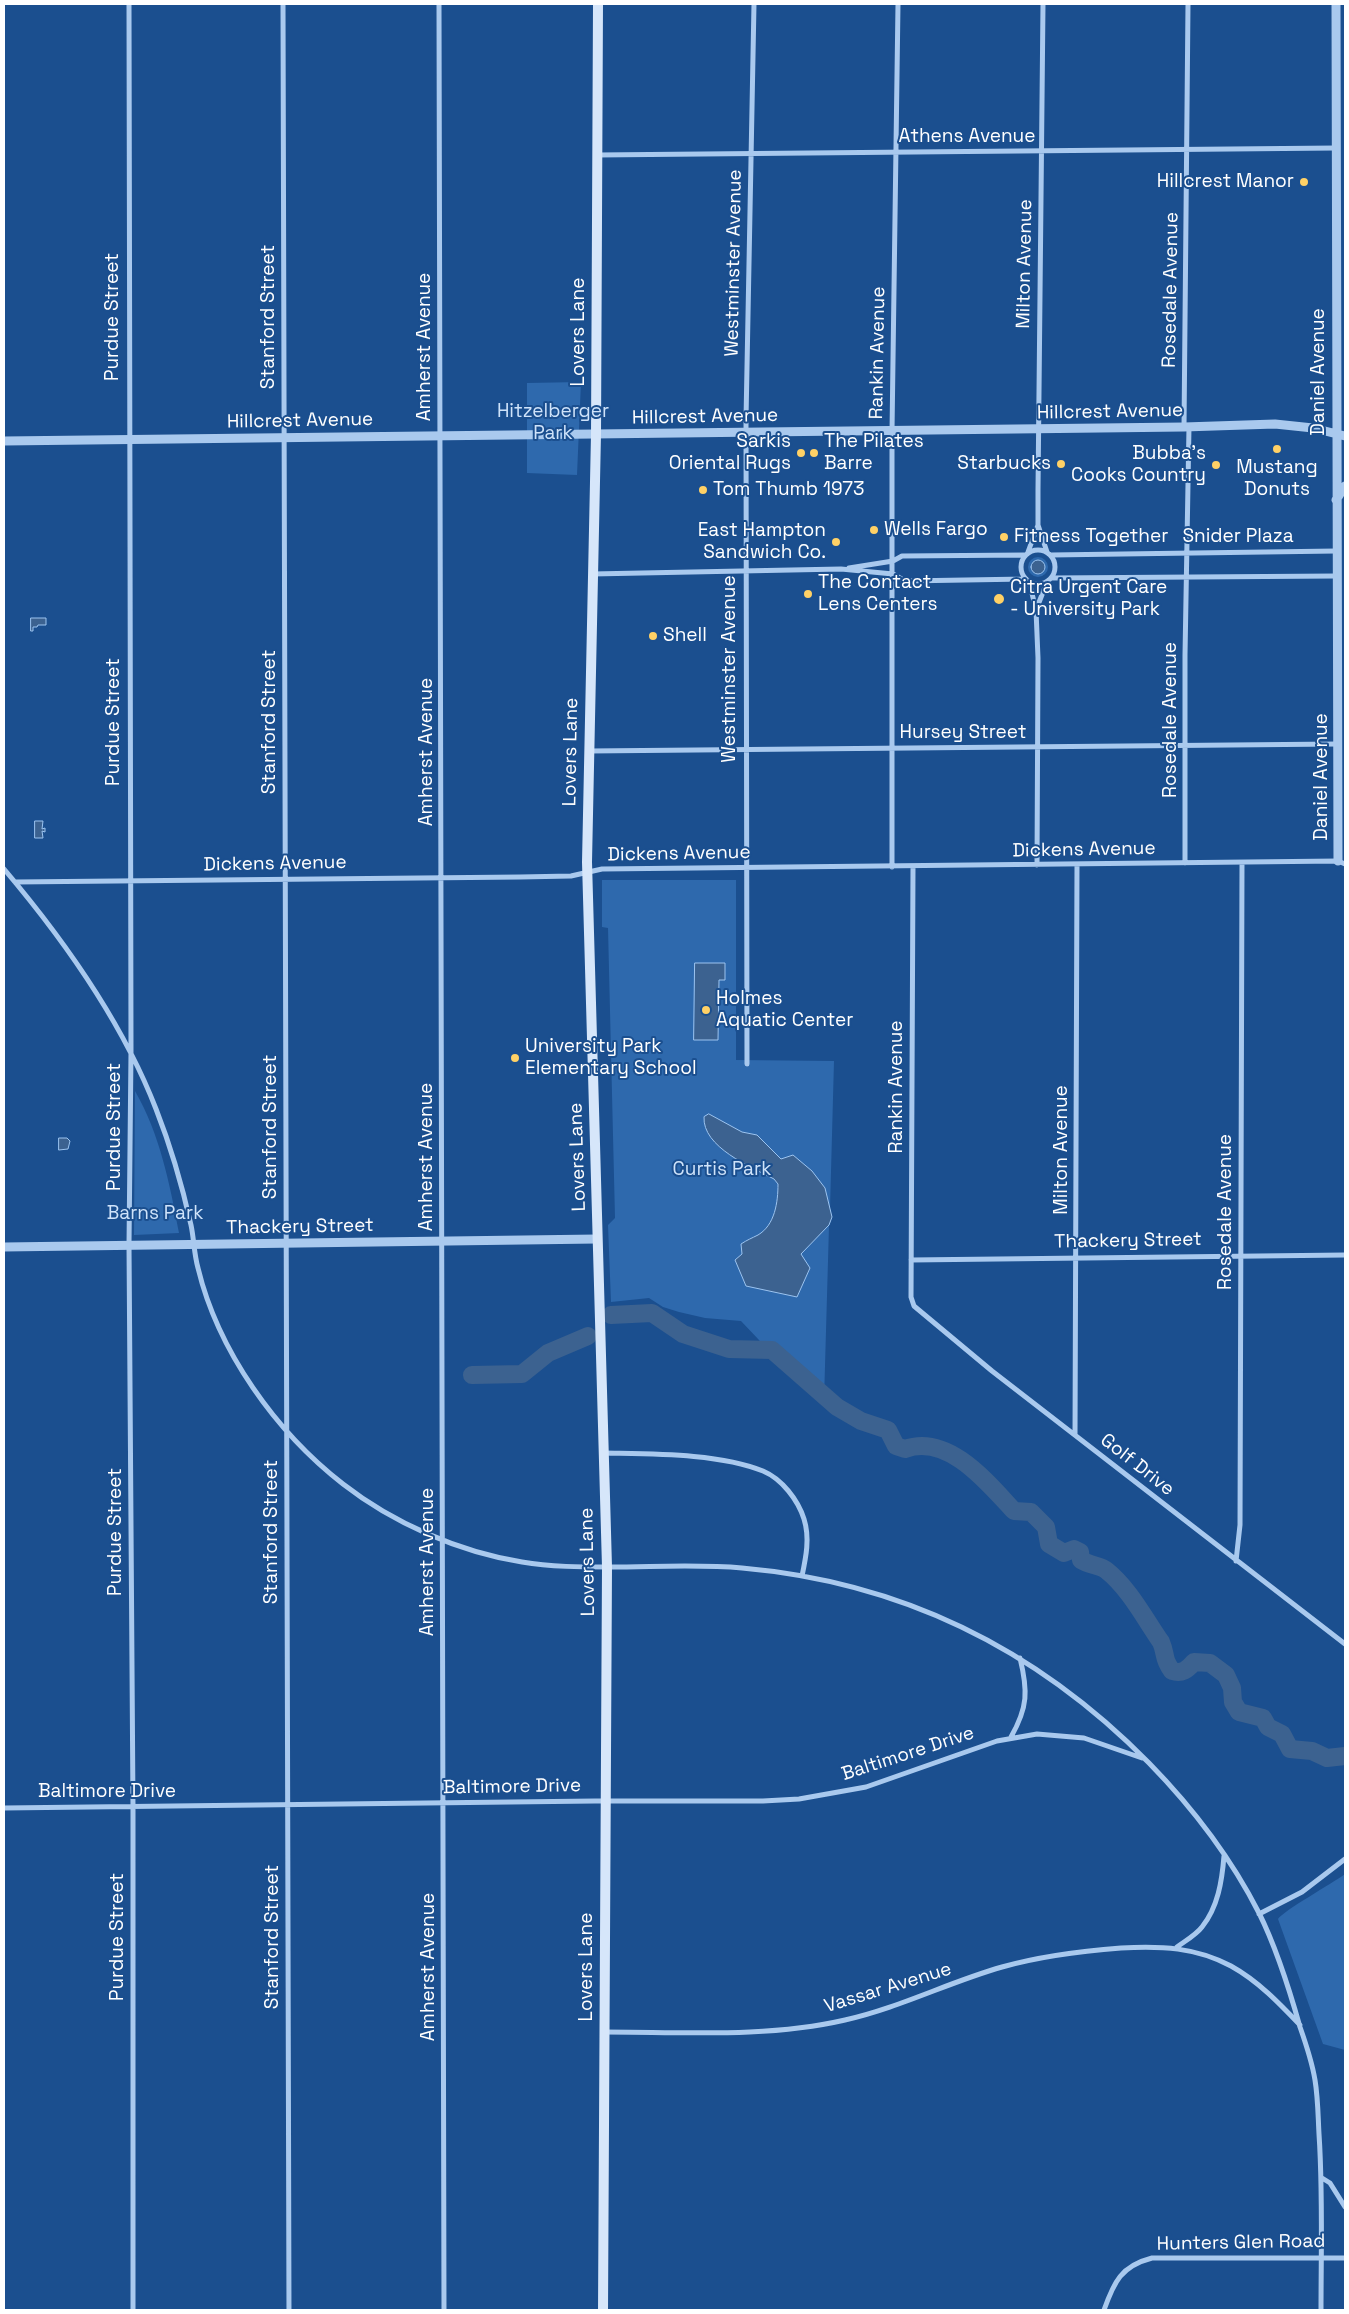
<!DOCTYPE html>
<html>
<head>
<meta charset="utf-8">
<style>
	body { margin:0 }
	#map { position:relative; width:1349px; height:2314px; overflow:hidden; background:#1b4f8f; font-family:"Space Grotesk",sans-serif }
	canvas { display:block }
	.frame { position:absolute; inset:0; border:5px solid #fff; pointer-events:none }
</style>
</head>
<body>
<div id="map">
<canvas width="1349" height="2314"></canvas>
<div class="frame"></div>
</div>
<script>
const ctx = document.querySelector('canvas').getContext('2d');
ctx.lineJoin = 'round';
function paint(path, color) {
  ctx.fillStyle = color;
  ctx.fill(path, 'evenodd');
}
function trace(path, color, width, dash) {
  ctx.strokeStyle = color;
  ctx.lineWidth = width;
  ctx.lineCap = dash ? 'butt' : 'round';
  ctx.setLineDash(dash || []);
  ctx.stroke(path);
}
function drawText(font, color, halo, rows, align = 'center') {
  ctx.font = font + ' "Space Grotesk",sans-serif';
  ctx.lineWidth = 4;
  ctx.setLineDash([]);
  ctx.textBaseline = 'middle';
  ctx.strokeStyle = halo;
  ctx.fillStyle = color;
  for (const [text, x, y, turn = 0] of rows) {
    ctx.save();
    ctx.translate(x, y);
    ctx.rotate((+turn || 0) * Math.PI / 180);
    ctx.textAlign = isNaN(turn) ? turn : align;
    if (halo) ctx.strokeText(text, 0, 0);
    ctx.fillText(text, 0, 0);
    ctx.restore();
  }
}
const green = new Path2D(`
	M581,382L577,475L527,473V383Z
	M1028 567a10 10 0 1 1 20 0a10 10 0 1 1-20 0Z
	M602,880H736V1060L834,1061L830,1209L832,1217L829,1226L824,1401L774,1361L759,1340L741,1321L705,1318L679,1312L663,1307L649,1298L611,1302L608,1225L615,1218L608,928L602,927Z
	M135,1091C160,1134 170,1185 179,1233L134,1235Z
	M1345,1874V2050L1323,2044L1278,1919C1283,1911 1333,1883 1345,1874Z`);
const water = new Path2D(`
	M1031 567a7 7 0 1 1 14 0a7 7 0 1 1-14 0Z
	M31,618H46V625H38L37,627H33V631H31Z
	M35,821H43L42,829L45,828V832L42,831L43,838H35Z
	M695,963H725V980H719L718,1040H694Z
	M709,1114L742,1132L757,1135L781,1159L793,1155L812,1171L825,1188L832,1217L829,1225L801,1254L810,1268L797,1297L746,1286L735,1260L742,1254L741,1244C747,1240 752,1238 758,1235C775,1225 778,1202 778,1184L774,1179C751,1167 702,1147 704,1117Z
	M59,1138H67L70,1141L68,1149L59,1150Z`);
const river = new Path2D(`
	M611,1315L652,1313L683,1334L729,1349L772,1350L837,1407L861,1421L888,1430L896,1446L905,1449C948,1433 988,1483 1014,1511L1031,1512L1046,1527L1049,1544L1064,1553L1074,1549L1080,1552L1081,1560C1089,1565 1101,1566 1106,1570C1129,1588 1145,1619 1161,1642C1167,1656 1162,1657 1172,1671C1182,1674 1187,1670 1194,1662L1210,1663L1226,1675L1232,1688L1233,1702L1239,1712L1263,1718L1268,1727L1282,1734L1290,1749L1312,1751L1327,1758L1345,1756
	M472,1375L522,1374L548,1353L588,1336`);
const minor = new Path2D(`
	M129,4L131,1052L129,1245L133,1807V2310
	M283,4L289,2310
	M439,4L444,2310
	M1043,4L1038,489V525L1047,552
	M597,155L1336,148
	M1184,427L1188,4
	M1021 567a17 17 0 1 1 34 0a17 17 0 1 1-34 0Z
	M1028,552L1038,525
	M1051,555L1336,551
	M849,568L893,561L902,556L1025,555
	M592,574L841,569L893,574L905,581L1026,579
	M1051,578L1336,576
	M1029,581L1036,610L1038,658L1037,865
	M1036,610L1047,582
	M589,751L1338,744
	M1185,863V655L1189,427
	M892,867V431L898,4
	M913,867L911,1297L914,1306L992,1371L1345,1644
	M4,869C65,941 122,1021 156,1109C171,1147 182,1185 191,1225C194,1239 194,1254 198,1268C218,1351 276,1432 343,1484C393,1523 459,1552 522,1562C551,1567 581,1567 610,1567C654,1567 698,1564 742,1568C902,1582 1037,1649 1149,1763C1192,1807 1231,1858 1259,1913C1277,1949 1289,1988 1300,2027C1306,2044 1312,2062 1315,2080C1318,2098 1318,2116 1319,2134C1323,2193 1321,2252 1321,2310
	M15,882L520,877L571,876L602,869L1338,861L1345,864
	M747,1064L746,419L754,4
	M911,1260L1345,1255
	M1075,1435L1077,864
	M604,1453C651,1454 719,1453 763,1471C782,1479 798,1500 804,1519C810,1538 806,1557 802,1576
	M1236,1561L1240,1525L1242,863
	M1011,1737C1028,1707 1028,1691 1020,1658
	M4,1808L595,1801H763L799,1799L866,1787L997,1741L1037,1734L1084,1738L1142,1758
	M1259,1914L1302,1892L1345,1859
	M1177,1947C1185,1941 1196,1935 1202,1927C1218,1907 1222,1881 1224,1856
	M604,2032C684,2032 767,2038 845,2020C899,2008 949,1982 1002,1967C1041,1956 1082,1951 1121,1948C1162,1946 1195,1947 1231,1966C1258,1981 1279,2003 1300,2025
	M1322,2178L1330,2183L1345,2207
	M1104,2310C1114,2282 1121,2266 1152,2258H1345`);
const tertiary = new Path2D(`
	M1336,4L1338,861
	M4,441L1184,427L1275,424L1313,428L1345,436
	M1336,500L1345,486
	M4,1247L597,1239`);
const secondary = new Path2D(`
	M598,4L596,434L587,862L607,1567L603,2310`);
const markers = [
	[1304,182,5,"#ffd166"],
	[1277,449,5,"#ffd166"],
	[801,453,5,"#ffd166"],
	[814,453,5,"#ffd166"],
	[1061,464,5,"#ffd166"],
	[1216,465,5,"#ffd166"],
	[703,490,5,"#ffd166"],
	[874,530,5,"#ffd166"],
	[1004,537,5,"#ffd166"],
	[836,542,5,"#ffd166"],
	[808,594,5,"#ffd166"],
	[999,599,6,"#ffd166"],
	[653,636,5,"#ffd166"],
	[706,1010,5,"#ffd166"],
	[515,1058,5,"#ffd166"]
];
const streetNames = [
	["Athens Avenue",967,137],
	["Westminster Avenue",734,263,-89],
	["Milton Avenue",1025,264,-89],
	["Rosedale Avenue",1171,290,-89],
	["Purdue Street",113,317,-90],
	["Stanford Street",269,317,-90],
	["Lovers Lane",579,332,-90],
	["Amherst Avenue",425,347,-90],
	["Rankin Avenue",878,353,-89],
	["Daniel Avenue",1319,372,-90],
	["Hillcrest Avenue",1110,412,-1],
	["Hillcrest Avenue",705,417,-1],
	["Hillcrest Avenue",300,421,-1],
	["Snider Plaza",1238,537],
	["Westminster Avenue",730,669,-90],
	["Rosedale Avenue",1171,720,-90],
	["Purdue Street",114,722,-90],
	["Stanford Street",270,722,-90],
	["Hursey Street",963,733],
	["Amherst Avenue",427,752,-90],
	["Lovers Lane",571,752,-89],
	["Daniel Avenue",1322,777,-90],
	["Dickens Avenue",1084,850,-1],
	["Dickens Avenue",679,854,-1],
	["Dickens Avenue",275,864,-1],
	["Rankin Avenue",897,1087,-90],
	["Purdue Street",115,1127,-90],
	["Stanford Street",271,1127,-90],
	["Milton Avenue",1062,1150,-90],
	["Amherst Avenue",427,1157,-90],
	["Lovers Lane",578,1157,-92],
	["Rosedale Avenue",1226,1212,-90],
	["Thackery Street",300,1227,-1],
	["Thackery Street",1128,1241,-1],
	["Golf Drive",1137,1465,38],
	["Purdue Street",116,1532,-90],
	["Stanford Street",272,1532,-90],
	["Amherst Avenue",428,1562,-90],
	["Lovers Lane",588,1562,-91],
	["Baltimore Drive",908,1754,-18],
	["Baltimore Drive",512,1787,-1],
	["Baltimore Drive",107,1792],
	["Purdue Street",118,1937,-90],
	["Stanford Street",273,1937,-90],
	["Amherst Avenue",429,1967,-90],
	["Lovers Lane",587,1967,-90],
	["Vassar Avenue",888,1988,-17],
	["Hunters Glen Road",1241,2243,-1]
];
const poiNames = [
	["Hillcrest Manor",1294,182,"right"],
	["Sarkis",791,442,"right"],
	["Oriental Rugs",791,464,"right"],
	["The Pilates",824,442],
	["Barre",824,464],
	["Bubba's",1206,454,"right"],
	["Cooks Country",1206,476,"right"],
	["Starbucks",1051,464,"right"],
	["Mustang",1277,468,"center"],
	["Donuts",1277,490,"center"],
	["Tom Thumb 1973",713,490],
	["Wells Fargo",884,530],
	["East Hampton",826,531,"right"],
	["Sandwich Co.",826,553,"right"],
	["Fitness Together",1014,537],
	["The Contact",818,583],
	["Lens Centers",818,605],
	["Citra Urgent Care",1010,588],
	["- University Park",1010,610],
	["Shell",663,636],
	["Holmes",716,999],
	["Aquatic Center",716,1021],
	["University Park",525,1047],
	["Elementary School",525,1069]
];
const parkNames = [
	["Hitzelberger",553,412],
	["Park",553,434],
	["Curtis Park",722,1170],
	["Barns Park",155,1214]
];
paint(green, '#2e69ad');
paint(water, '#3c6290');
trace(water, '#9cc4f0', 1);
trace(river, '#3c6290', 18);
trace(minor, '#a9c9ee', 5);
trace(tertiary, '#a9c9ee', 9);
trace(secondary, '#d6e6fa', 10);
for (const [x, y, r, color] of markers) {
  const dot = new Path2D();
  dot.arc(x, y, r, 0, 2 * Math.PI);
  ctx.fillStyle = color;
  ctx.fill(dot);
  trace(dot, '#1b4f8f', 2);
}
drawText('19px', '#fff', '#1b4f8f', streetNames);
drawText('19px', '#fff', '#1b4f8f', poiNames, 'left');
drawText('19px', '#cfe3fa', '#1b4f8f', parkNames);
</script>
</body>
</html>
